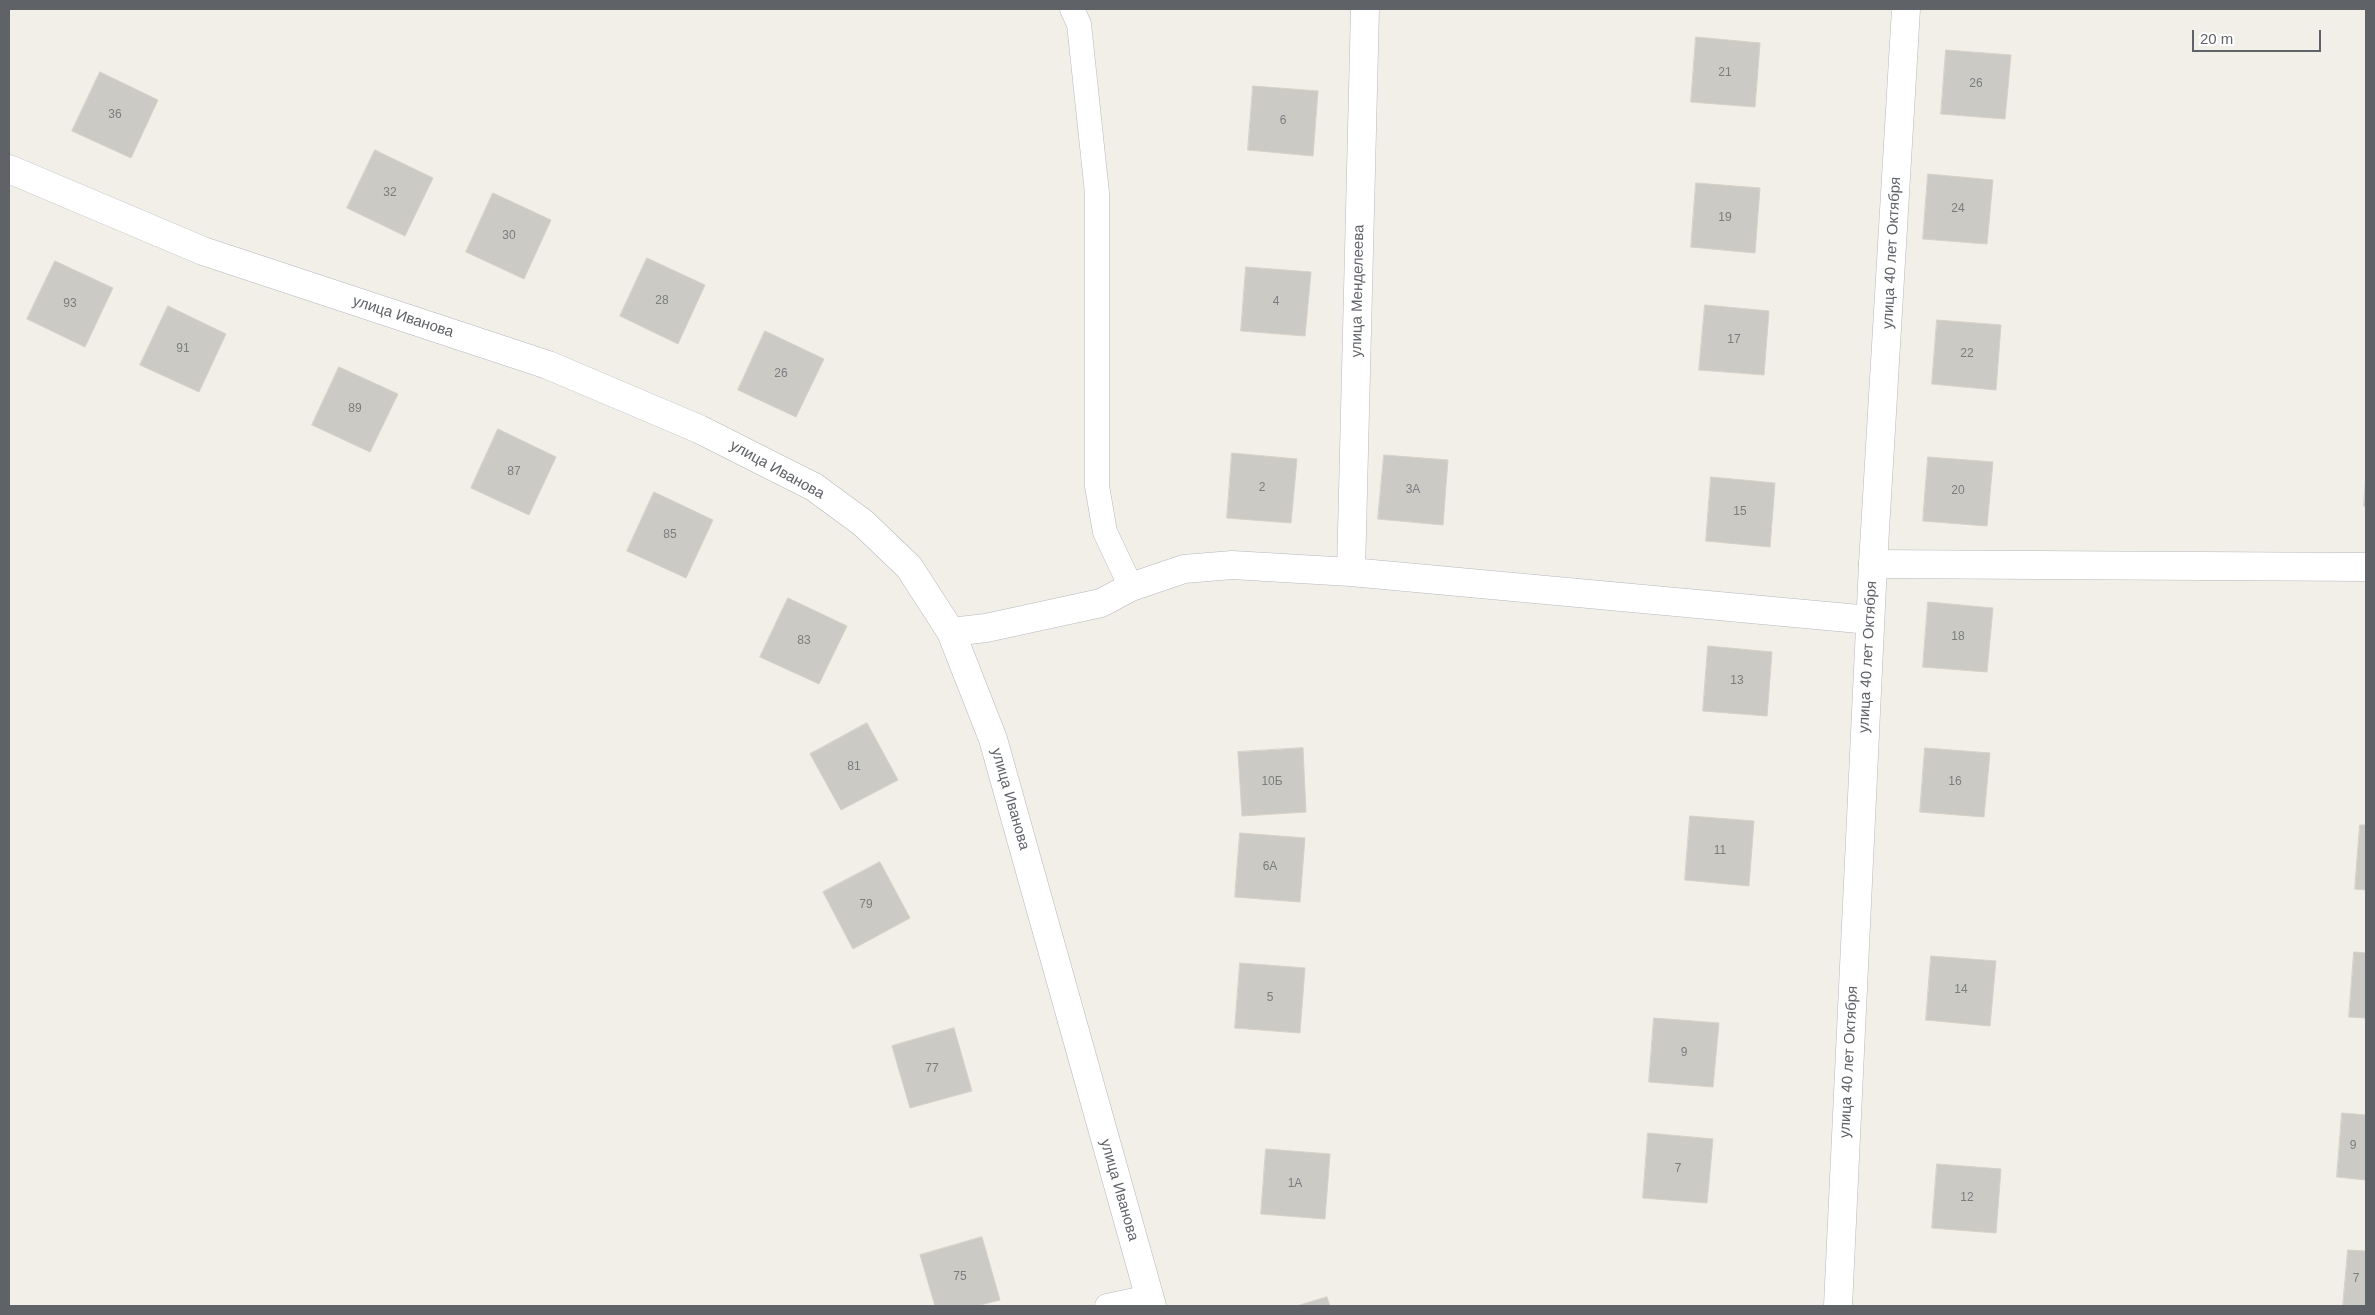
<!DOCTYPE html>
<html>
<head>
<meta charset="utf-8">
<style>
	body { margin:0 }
	#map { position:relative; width:2375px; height:1315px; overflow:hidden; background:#f1efe8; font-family:Helvetica,sans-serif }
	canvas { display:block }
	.frame { position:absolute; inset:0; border:10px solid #5f6368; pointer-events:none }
	.scale { position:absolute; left:2192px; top:30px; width:129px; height:22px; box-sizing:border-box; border:2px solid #5f6368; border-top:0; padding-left:6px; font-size:15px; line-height:18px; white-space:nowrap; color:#5f6368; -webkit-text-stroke:4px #fff; paint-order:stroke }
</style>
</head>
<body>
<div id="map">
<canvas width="2375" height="1315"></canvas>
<div class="frame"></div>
<div class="scale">20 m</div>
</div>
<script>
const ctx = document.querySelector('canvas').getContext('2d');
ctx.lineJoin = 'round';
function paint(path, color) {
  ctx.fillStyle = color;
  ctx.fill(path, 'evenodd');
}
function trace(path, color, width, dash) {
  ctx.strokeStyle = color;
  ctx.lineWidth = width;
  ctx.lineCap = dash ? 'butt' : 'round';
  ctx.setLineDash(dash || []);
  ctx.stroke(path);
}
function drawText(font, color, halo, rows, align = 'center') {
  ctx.font = font + ' Helvetica,sans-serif';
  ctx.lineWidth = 4;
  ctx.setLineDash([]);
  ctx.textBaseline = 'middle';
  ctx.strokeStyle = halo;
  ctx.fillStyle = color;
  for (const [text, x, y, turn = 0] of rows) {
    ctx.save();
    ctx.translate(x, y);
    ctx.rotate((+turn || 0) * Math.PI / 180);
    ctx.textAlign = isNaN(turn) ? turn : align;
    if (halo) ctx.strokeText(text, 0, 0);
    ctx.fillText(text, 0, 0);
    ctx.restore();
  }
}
const building = new Path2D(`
	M1696,37L1760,43L1755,107L1691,102Z
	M1946,50L2011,55L2005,119L1941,114Z
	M100,72L158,100L131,158L72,131Z
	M1253,86L1318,91L1313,156L1248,150Z
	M375,150L433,178L405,236L347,208Z
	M1928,174L1993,180L1987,244L1923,239Z
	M1696,183L1760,188L1755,253L1691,247Z
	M493,193L551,220L524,279L466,252Z
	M647,258L705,285L678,344L620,316Z
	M55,261L113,288L85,347L27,319Z
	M1246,267L1311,272L1305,336L1241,331Z
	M1705,305L1769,311L1764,375L1699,370Z
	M168,306L226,334L199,392L140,365Z
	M1937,320L2001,325L1996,390L1932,384Z
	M765,331L824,359L796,417L738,390Z
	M339,367L398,394L370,452L312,425Z
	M498,429L556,457L529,515L471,488Z
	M1232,453L1297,459L1291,523L1227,518Z
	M1384,455L1448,460L1443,525L1378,519Z
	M1928,457L1993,462L1987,526L1923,521Z
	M2366,475V506H2364Z
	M1711,477L1775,483L1770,547L1706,541Z
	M654,492L713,520L686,578L627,551Z
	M788,598L847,626L819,684L760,657Z
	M1928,602L1993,608L1987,672L1923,667Z
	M1708,646L1772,652L1767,716L1703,711Z
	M867,723L898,780L841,810L810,754Z
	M1303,748L1306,812L1242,816L1238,752Z
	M1925,748L1990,753L1984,817L1920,812Z
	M1690,816L1754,821L1749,886L1685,880Z
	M2360,825H2366V890L2355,889Z
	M1240,833L1305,838L1300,902L1235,897Z
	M880,862L910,918L853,949L823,892Z
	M2354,952L2366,953V1018L2349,1017Z
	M1931,956L1996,961L1990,1026L1926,1020Z
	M1240,963L1305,968L1300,1033L1235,1028Z
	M1654,1018L1719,1023L1713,1087L1649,1082Z
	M954,1028L972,1091L910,1108L892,1046Z
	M2342,1113L2366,1115V1180L2337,1177Z
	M1648,1133L1713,1139L1707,1203L1643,1198Z
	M1266,1149L1330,1154L1325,1219L1261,1214Z
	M1937,1164L2001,1169L1996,1233L1932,1228Z
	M982,1237L1000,1300L976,1306H935L920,1255Z
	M2348,1250L2366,1251V1306H2343Z
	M1327,1297L1330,1306H1297Z`);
const service = new Path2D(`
	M1072,9L1079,24L1097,193V486L1105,532L1131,587
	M1107,1306L1149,1297`);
const minor = new Path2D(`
	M9,169L203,251L548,365L699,429L814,487L863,523L909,567L951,632L993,739L1152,1306
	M1873,564L2366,567
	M1351,572L1365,9
	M951,632L986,628L1101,603L1131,587L1184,569L1232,565L1351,572L1870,620`);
const tertiary = new Path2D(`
	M1838,1306L1873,564L1906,9`);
const numberNames = [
	["21",1725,73],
	["26",1976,84],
	["36",115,115],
	["6",1283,121],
	["32",390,193],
	["24",1958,209],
	["19",1725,218],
	["30",509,236],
	["28",662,301],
	["4",1276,302],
	["93",70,304],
	["17",1734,340],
	["91",183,349],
	["22",1967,354],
	["26",781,374],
	["89",355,409],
	["87",514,472],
	["2",1262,488],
	["3А",1413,490],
	["20",1958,491],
	["15",1740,512],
	["85",670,535],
	["18",1958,637],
	["83",804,641],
	["13",1737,681],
	["81",854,767],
	["10Б",1272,782],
	["16",1955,782],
	["11",1720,851],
	["6А",1270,867],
	["79",866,905],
	["14",1961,990],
	["5",1270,998],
	["9",1684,1053],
	["77",932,1069],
	["9",2353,1146],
	["7",1678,1169],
	["1А",1295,1184],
	["12",1967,1198],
	["75",960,1277],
	["7",2356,1279]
];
const streetNames = [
	["улица 40 лет Октября",1892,253,-87],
	["улица Менделеева",1358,291,-89],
	["улица Иванова",403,317,18],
	["улица Иванова",777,470,29],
	["улица 40 лет Октября",1868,657,-87],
	["улица Иванова",1010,799,74],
	["улица 40 лет Октября",1849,1062,-87],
	["улица Иванова",1119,1190,74]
];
paint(building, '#cccac5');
trace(building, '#d6d1c6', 1);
trace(service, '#b5b8bc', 25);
trace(minor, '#b5b8bc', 29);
trace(tertiary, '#b5b8bc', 29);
trace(service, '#fff', 24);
trace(minor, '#fff', 28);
trace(tertiary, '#fff', 28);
drawText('12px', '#7a7d7f', null, numberNames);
drawText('15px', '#5f6368', '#fff', streetNames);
</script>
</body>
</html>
